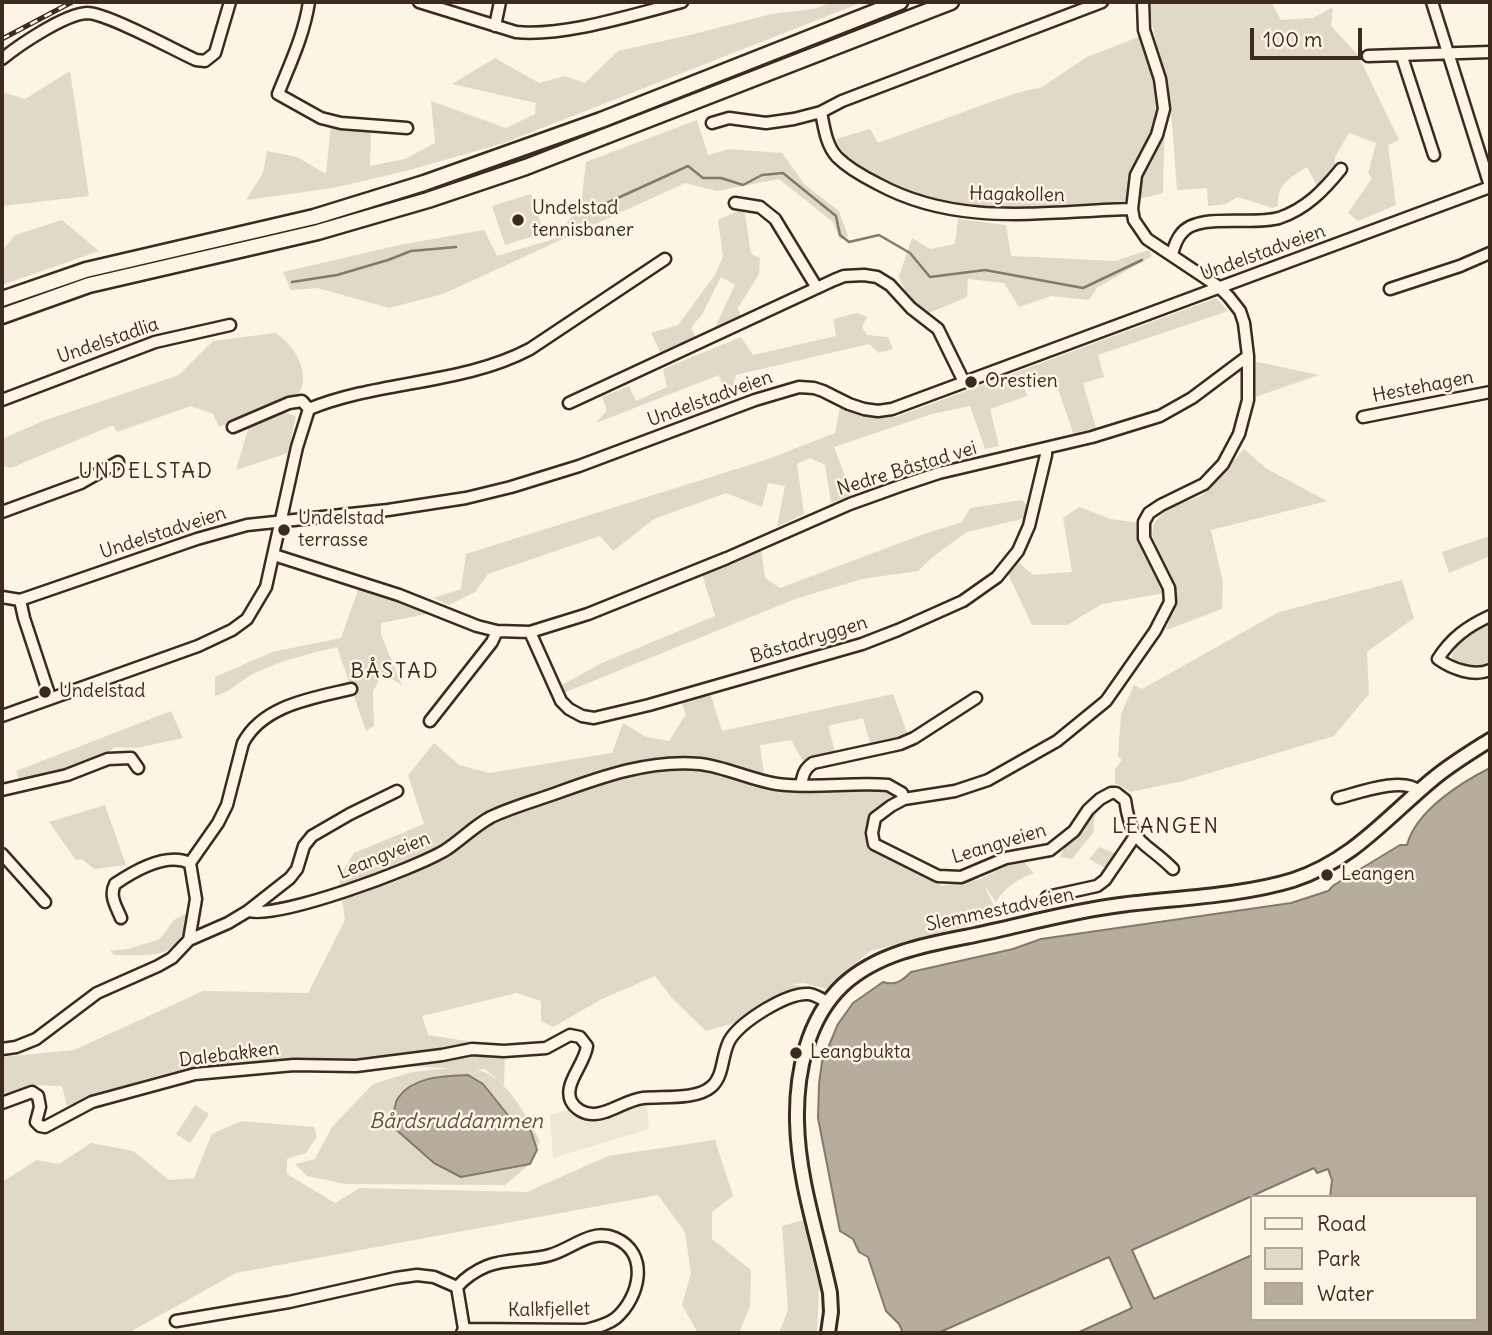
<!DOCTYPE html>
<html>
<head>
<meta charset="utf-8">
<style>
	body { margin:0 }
	#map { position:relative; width:1492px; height:1335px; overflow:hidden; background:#fcf5e5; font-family:Delius,sans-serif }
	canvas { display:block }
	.frame { position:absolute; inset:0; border:4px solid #3b2a1e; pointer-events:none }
	.legend { position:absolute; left:1250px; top:1195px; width:228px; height:126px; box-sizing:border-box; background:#fcf5e5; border:2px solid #afa495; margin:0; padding:9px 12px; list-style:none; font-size:21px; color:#3b2a1e }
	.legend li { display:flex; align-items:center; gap:14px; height:35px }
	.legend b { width:35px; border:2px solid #afa495 }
	.scale { position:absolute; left:1250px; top:28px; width:112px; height:32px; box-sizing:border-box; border:4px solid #3b2a1e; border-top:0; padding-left:9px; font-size:21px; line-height:24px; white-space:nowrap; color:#3b2a1e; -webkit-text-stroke:5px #fcf5e5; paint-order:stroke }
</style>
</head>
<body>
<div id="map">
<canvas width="1492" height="1335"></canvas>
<div class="frame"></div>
<ul class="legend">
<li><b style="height:9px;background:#fcf5e5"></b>Road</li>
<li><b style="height:19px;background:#e0d8c8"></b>Park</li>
<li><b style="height:19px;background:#b7ad9e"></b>Water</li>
</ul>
<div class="scale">100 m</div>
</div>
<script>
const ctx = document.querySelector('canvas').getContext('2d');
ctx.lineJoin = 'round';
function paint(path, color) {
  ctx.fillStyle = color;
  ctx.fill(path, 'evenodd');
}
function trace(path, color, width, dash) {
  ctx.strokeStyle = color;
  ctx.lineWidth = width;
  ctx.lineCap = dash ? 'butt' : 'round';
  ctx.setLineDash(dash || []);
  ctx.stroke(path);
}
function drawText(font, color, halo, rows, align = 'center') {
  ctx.font = font + ' Delius,sans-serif';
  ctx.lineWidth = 5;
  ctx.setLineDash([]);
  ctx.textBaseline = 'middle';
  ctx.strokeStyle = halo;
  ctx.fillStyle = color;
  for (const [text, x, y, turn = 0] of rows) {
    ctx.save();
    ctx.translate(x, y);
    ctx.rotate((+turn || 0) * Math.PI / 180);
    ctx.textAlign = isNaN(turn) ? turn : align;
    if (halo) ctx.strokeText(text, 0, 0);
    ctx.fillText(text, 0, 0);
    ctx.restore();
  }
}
const built = new Path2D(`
	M646,1099L649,1129L553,1158L550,1115L576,1107L584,1113Z`);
const green = new Path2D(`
	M832,2H863L504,143L406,171L333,188L246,200L263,173L267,151L297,157L326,174L331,124L371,130L370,166L405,159L435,143L431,101L506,128L535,114L536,103L452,84L495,58L539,83L565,76L585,83L618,51L690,35L771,14L814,9Z
	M1271,2L1281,20L1313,18L1333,7L1331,26L1358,55L1399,140L1388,145L1396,205L1358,221L1348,213L1372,178L1368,173L1376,143L1349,133L1335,157V168L1318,188L1307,167C1290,178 1277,183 1278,206L1272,208L1238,197L1226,204L1208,206L1207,188L1177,190C1174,154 1173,118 1166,82C1161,55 1151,31 1150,3Z
	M1141,36L1162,94L1165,111L1163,193C1073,217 957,224 873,174C857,164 842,157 836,139L870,129L878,143L1013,94L1042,87L1087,57Z
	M70,71L89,196L2,206V92L25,99Z
	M697,120L708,155L729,149L782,153L805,185L839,211L848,236L840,240L833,222L779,179L717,191L685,183L443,294L389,308L318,288L291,290L283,272L399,245L484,230L497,256L554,239L581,205L586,162Z
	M531,194L544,233L505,245L492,206Z
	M744,208L751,254L760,258L759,274L738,308L742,321L711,336L735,285L721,277L703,313L691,328L698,342L663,358L651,333L678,325L715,275L723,257L718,220Z
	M958,219L1006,225L1011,256L1115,261L1149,250L1152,256L1097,288L1089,300L1051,296L1019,307L1004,283L968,279L967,297L929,313L909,300L899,276L912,238L930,249L955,244Z
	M62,220L99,251L2,285V251L15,235Z
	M1216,298L1228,311L1098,355L1104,377L1083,383L1096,428L1073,433L1054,377L1024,386L1027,396L990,409L999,446L985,449L970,406L932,414L834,447L852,495L831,503L825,465L810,458L797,464L804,514L777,527L785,486L768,483L762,507L726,493L654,519L613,551L600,536L488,574L475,592L449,605L433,598L461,589L466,554L768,459L835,433L840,407L877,416L896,417Z
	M857,313L867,317L862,327L867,335L888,337L893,349L879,353L869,344L736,375L729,401L719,375L596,423L607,410L602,397L629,386L636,401L667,387L663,369L741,337L753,355L836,336L833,319Z
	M275,333C295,344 314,378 296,397L219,427L213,414L191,406L117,432L113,425L11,468L2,466V439L43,421L179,375L213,341Z
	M1253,361L1319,375L1252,398Z
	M276,410L296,416L288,453L236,470L249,426Z
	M1244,449L1267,469L1327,501L1211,530L1223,582L1222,609L1166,630L1173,610L1174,589L1152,535L1154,523L1166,509L1201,496Z
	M1022,500L1030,509V517L967,532L935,555L918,571L862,579L795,599L561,694L558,687L602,663L715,616L701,571L761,547L765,578L780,588L924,534L962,522L970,508Z
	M1079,507L1111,519L1140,523L1163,578L1165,593L1102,604L1067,625H1032L1007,572L1017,561L1033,575L1072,572L1063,518Z
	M1490,536V556L1449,573L1442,552Z
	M1402,580L1414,618L1367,652L1369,694L1334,736L1183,781L1130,792L1115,783V769L1122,760L1118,756L1121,714L1134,685L1142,689L1279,612Z
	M359,587L432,613L381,623V635L402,685L382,673L373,692L374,726L366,731L337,647C309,654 279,661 253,674C239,681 231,692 215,696V677L272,652L341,638Z
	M1490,622V663C1475,669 1466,666 1452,658L1454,642L1465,633Z
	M709,689L722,731L893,694L909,738L871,747L863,718L828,726L836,755L803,761L791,740L760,745L765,783L788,790L890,788L892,796L873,813L866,832L876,851L895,861L897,860L942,886L980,879L1007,866L1024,862L1034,873C1018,879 1005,887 996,902L984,885L999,917L870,951L826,989L804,983L792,984L826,991L822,1000H801L749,1019L706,1031L672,998L655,976L602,999L553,1027L541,1021V1001L517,993L422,1016L428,1035L505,1047L504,1085L485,1069L476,1070C506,1074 527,1118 540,1141L530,1164L505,1185L345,1184L307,1176L295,1164L315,1159L332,1127L373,1084L412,1072L451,1068C369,1065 276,1056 195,1068C155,1073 106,1093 67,1106L62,1086L34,1085L2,1098V1057L74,1050L203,991L308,993L345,920L339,877L354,853L424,824L408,775L434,743L459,765L489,773L612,753L623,723L646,737L669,741L686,714L680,699Z
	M171,711L183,738L137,748L115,747L100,759L20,782L16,771Z
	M1106,799V802C1097,810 1092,818 1094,832L1072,859L1060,857C1064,846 1069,842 1076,834C1087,822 1094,810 1106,799Z
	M105,805L126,865L94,869L82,859L76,860L49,822Z
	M1099,847L1115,853L1105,868L1089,859Z
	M190,912C178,961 157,955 114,955L110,951L128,949L160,939L174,920Z
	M195,1105L209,1114L190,1143L176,1134Z
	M241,1121L314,1127L317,1137L306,1153L287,1159V1174L335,1203L360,1188L527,1192L608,1156L715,1140L733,1196L712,1212V1239L751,1270L750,1306L739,1333H698L682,1305L691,1273L685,1232L658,1195L236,1273L128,1333H2V1182L37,1160L59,1164L91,1143L133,1151L169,1180L194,1178L212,1134Z
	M803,1220L819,1285L817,1333H779L788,1310L782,1226Z`);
const water = new Path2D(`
	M1490,768V1333H1077L1132,1308L1109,1257L938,1333H903L899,1324L886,1311L868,1257L859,1252L853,1239L840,1231L818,1118L819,1084L822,1062L838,1024L853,1003L883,982C895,986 902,981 911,972L1013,949L1041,939L1291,903L1328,891L1334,885L1400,845H1407C1416,811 1460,783 1490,768ZM1314,1168L1317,1173L1328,1169L1332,1180L1330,1197H1476V1319H1252V1255L1154,1299L1132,1250Z
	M468,1075L483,1084L511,1119L530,1128L537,1150L530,1164L461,1177L434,1163L392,1126C393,1118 394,1104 398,1098C413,1076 445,1076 468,1075Z`);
const stream = new Path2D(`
	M587,212L688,166L703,178H721L743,185L762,175L783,173L836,216L840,235L849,242L879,235L910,253L930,277L985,270L1083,288L1142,260
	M292,282L337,275L388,260L411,251L456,247`);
const minor = new Path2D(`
	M309,2C304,35 290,64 278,94L321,118L341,123L407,128
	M419,2L516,32C564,37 635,14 682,2
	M1432,2L1490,186
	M495,26L500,2
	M1368,56L1490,52
	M1402,57L1434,155
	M2,59C19,45 65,14 87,13C107,13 174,50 196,60L205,61L215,53L230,2
	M821,112C824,127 826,145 837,157C848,168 864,177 878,184C959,228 1045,211 1132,209
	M712,123L729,118L766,123L794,119L821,112L842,101L1102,2
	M735,203L760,207L775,219L817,288
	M1172,254C1174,247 1176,240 1181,234C1197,212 1251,226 1279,218C1306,209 1324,190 1341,169
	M1390,289L1460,266L1490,253
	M2,400L155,342L230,325
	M569,403L834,280L844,276L864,275L877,277L890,285L911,308L938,329L964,382
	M309,409C380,380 462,385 530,349L665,259
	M1363,417L1490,392
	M233,427L289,403L302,401L309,409
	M2,512L81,483L118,462
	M274,555L399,595L477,626L497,631L530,632L588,614L727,558L850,504L900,486L939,473L1092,437L1160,416L1192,398L1248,356L1244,323L1240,311L1229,297L1219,287L1147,239L1134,220L1132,209L1136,175L1157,135L1164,109L1160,79L1144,30L1143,2
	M2,597L20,600
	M1490,616C1468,626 1451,638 1438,659C1452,669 1474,677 1490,670
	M530,632L561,701L569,709L582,716L594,718L649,705L862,644L898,630L963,601L997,577L1018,551L1029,526L1046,455V448
	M50,697L24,618L20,600L197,539L247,525L388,510L466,498L511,487L579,466L755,400L799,387L814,388L823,391L849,404L864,409L878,411L892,409L1490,187
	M2,716L198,646L232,630L247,619L266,587L297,447L309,409
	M430,721L492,642L497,631
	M801,785C803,775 804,769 813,763L900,744L914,738L976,698
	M2,790L67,775L108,759L131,758L138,768
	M1338,798C1358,793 1402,776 1419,791
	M2,854L45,902
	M1173,869C1143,839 1132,847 1125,800L1116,793H1111L1100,799L1088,810L1074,831L1050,850L1006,858L961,877L938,876L874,844L872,833L875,818L891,806L904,799L955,791L988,780L1057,741L1106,701L1155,631L1170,602L1169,588L1144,538V522L1149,513L1161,505L1204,484L1223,464L1239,434L1248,400V356
	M1047,897L1097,886L1105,880L1135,836
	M248,911C280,919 413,869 444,851C460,841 474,826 491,817C510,808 531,802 551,795C598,778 648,759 700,764C726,767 751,780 777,784C814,789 851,782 888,785L902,793L904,799
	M121,918C116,906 109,896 115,884C134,871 167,852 190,863
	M189,940L196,899L190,863L218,823L227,805L243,743C263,705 313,698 351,689
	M2,1049L16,1047L36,1039L97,993L158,966L172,958L189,940L228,923L248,911L290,878L297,869L304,846L312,836L350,814L397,791
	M2,1103L32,1092L38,1096L40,1107L36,1122L40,1126L45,1127L92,1102L195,1074L294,1065L356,1066L442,1055L472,1049L504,1051L546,1048L570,1035L580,1037L587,1046C585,1064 563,1084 571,1101C575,1109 584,1114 593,1114C607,1115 626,1100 643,1098C662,1096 696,1100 711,1087C725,1076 721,1052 731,1038C743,1021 787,992 809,994C816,995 822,999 828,1003
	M176,1321L289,1302L396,1278L417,1275L434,1277L457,1287
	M462,1333L464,1329L457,1287C465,1278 475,1271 487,1266C507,1258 530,1261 550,1255C572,1249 591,1228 615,1238C650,1253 640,1297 616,1318C607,1325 597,1327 586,1330L464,1329`);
const major = new Path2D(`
	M828,1333L831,1312L830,1293C818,1236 798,1180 797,1121C796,1073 807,1019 843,985C879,952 929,944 975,935C1023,925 1071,911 1120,905C1175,898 1241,896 1293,880C1352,861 1387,817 1433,779C1451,764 1471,752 1490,740`);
const highway = new Path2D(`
	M2,299L86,270L314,217L424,183L601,120L900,2
	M2,316L89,285L318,232L428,200L526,167L951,2`);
const rail = new Path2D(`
	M2,39L72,2`);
const markers = [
	[518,220,7,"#3b2a1e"],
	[971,382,7,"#3b2a1e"],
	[284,530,7,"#3b2a1e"],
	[45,692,7,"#3b2a1e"],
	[1327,875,7,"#3b2a1e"],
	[796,1053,7,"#3b2a1e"]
];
const streetNames = [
	["Hagakollen",1017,195,1],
	["Undelstadveien",1263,253,-20],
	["Undelstadlia",108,341,-19],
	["Hestehagen",1423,387,-11],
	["Undelstadveien",710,399,-20],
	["Nedre Båstad vei",907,469,-17],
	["Undelstadveien",163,533,-18],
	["Båstadryggen",809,640,-17],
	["Leangveien",999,844,-17],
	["Leangveien",384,856,-22],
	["Slemmestadveien",1000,910,-12],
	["Dalebakken",229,1055,-7],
	["Kalkfjellet",549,1310,-1]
];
const poiNames = [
	["Undelstad",532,209],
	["tennisbaner",532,231],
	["Orestien",985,382],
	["Undelstad",298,519],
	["terrasse",298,541],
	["Undelstad",59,692],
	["Leangen",1341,875],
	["Leangbukta",810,1053]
];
const neighbourhoodNames = [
	["UNDELSTAD",146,472],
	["BÅSTAD",395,672],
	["LEANGEN",1166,827]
];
const waterNames = [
	["Bårdsruddammen",456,1122]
];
paint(built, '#eee6d6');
paint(green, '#e0d8c8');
paint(water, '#b7ad9e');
trace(water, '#85796b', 2);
trace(stream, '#85796b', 2.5);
trace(minor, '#3b2a1e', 15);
trace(major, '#3b2a1e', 18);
trace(highway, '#3b2a1e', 19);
trace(minor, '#fcf5e5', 10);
trace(major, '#fcf5e5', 12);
trace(highway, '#fcf5e5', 14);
trace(rail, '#3b2a1e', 5);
trace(rail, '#fcf5e5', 2.5, [8]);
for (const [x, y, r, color] of markers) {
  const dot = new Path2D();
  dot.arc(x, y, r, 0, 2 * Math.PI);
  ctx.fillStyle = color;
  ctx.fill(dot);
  trace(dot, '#fcf5e5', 2.5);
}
drawText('19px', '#3b2a1e', '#fcf5e5', streetNames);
drawText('19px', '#3b2a1e', '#fcf5e5', poiNames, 'left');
ctx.letterSpacing = '2px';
drawText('21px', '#3b2a1e', '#fcf5e5', neighbourhoodNames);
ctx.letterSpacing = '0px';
drawText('italic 21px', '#605144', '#fcf5e5', waterNames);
</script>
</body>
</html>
